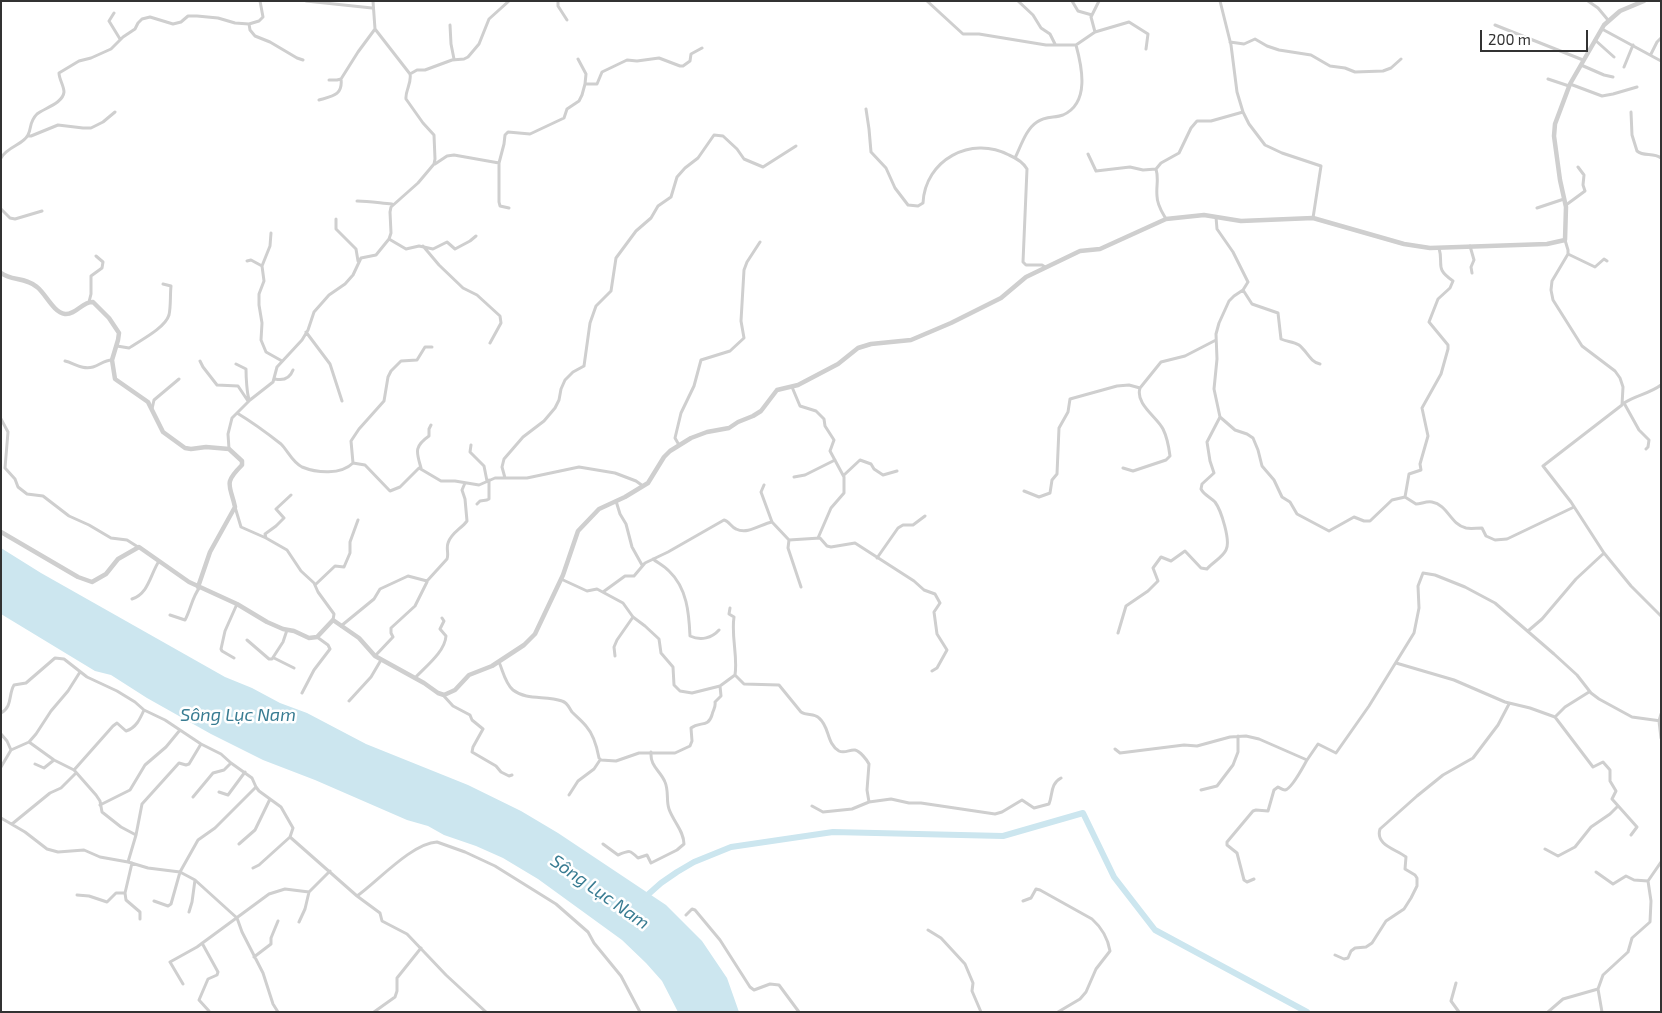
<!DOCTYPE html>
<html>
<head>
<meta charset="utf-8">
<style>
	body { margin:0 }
	#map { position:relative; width:1662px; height:1013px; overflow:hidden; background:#fff; font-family:"Exo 2",sans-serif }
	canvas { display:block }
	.frame { position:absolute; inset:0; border:2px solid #323232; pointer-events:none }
	.scale { position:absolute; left:1480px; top:30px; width:108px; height:22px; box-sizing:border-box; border:2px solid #323232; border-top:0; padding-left:6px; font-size:15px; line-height:18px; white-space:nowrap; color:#323232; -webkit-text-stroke:4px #fff; paint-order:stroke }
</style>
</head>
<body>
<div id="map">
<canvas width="1662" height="1013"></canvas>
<div class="frame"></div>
<div class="scale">200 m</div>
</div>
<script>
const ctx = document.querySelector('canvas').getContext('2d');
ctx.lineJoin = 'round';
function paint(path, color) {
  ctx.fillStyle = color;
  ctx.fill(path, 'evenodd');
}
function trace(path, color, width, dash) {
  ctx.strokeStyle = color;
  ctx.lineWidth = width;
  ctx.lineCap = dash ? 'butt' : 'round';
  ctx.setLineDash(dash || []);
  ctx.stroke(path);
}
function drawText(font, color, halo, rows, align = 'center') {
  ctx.font = font + ' "Exo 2",sans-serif';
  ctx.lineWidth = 5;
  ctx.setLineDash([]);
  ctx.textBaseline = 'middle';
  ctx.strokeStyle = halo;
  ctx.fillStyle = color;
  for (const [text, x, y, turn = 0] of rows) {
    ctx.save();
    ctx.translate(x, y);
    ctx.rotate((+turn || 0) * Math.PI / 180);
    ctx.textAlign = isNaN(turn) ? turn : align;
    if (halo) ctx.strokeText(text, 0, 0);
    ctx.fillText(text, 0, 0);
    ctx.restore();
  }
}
const water = new Path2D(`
	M1,548L41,573L225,677L252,688L280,703L307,713L366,744L468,785L521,811L558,833L666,905L702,941L727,978L739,1012H678L662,981L646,963L622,940L538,879L503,858L476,846L444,835L428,826L407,820L315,780L263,760L211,734L147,698L111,675L95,671L1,614Z`);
const river = new Path2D(`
	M643,899L661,883L677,872L694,862L731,847L833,832L1003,836L1083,813L1114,877L1155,930L1307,1012`);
const minor = new Path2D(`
	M306,1L372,8
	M558,1V6L567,20
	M927,1L963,34H979L1046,45H1076L1095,32L1129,22L1148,34L1146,49
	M1018,1L1033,15L1041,28L1050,34L1055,44
	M1072,1L1078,11L1092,15
	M1220,1L1231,45L1237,92L1243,112L1249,124L1265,145L1282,153L1321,166L1313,218
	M1588,1L1598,8L1608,20
	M114,13L109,21L120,39
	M249,24L250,30L255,36L270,42L297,58L303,60
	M450,25L451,44L454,59
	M1495,25L1583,60
	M1602,29L1661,61
	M1095,32L1091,17L1099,1
	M1595,40L1614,57
	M1230,42L1244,44L1255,39L1267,46L1279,50L1311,55L1330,66L1345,68L1355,72L1383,71L1391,68L1401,59
	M1651,54L1657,42L1661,38
	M1581,65L1604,75L1613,77
	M1624,67L1633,45
	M410,74L417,70H425L452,60L464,59L468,57L479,44L489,19L509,1
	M1548,79L1569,86
	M329,80H337L341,79L358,52L375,29
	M585,84H597L602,72L627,60L637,61L659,58L680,66H683L690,61L691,54L702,48
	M1570,84L1602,96L1613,94L1637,87
	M319,100C333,96 343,95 341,79
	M866,109L869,129L871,152L886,168L895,188L908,205L918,206L923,203C925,160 971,135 1009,155C1016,158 1023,162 1027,169L1023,262L1026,265H1042L1045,267
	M1631,112L1632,135L1637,151C1644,157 1653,152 1661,158
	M28,136H31L58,125L83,128H91L103,122L115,112
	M1088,154L1096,171L1130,167L1143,170L1156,169L1161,163L1179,153L1191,128L1197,121H1211L1243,112
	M1,158C8,146 23,145 28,135C32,127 29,122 37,114C45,108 63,103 64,92C64,86 59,79 59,73L79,61L91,58L111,49L123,37L135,29L138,23L142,19L150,17L173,24L181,22L188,16H197L218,18L235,23L249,24L259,21L263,17L260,1
	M1015,158C1021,146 1026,129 1037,122C1045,116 1055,118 1063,115C1090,103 1082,67 1076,45
	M435,164L447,156L454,155L499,163
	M1156,169C1159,179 1156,186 1157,196C1157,205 1162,212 1166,219
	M357,201C369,201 380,203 392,204
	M1566,205L1585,191L1583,185L1584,175L1578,167
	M509,208L500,206L499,202V163L504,144L505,135L508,132L530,134L564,118L567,109L579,101L582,95L585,84L586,74L578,59
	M1537,208L1564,199
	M1,209L10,218L15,219L42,211
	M336,219V229L356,249L358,261
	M271,233L270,246L262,266L264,281L259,294V305L262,323L261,340L266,352L282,361
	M389,239L406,249L419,246L433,249L447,242L455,249L470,241L476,236
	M1565,240L1568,250V254L1552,281L1551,290L1553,300L1582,346L1615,371L1620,378L1623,387L1622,405L1543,466L1571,502L1604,553L1631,586L1661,616
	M423,246L439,265L463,288L477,295L500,316L501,323L490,343
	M1470,246L1474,260L1471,267L1472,273
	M1568,254L1595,267L1604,259L1607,261
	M247,261L251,260L262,266
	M1243,290L1252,304L1278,313L1281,339C1287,342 1293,341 1299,345C1307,351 1310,362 1320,364
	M89,302L91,294V276L102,268L103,262L96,256
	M306,332L330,364L342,401
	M117,346L129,348C141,340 165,328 169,315C171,306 170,295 171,286L163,284
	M65,361C74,363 82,370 93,367C100,365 104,360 112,360
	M200,361L203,367L217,385L238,386L248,401
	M236,364L246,369C246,377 247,394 249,399
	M275,379C284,381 290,378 293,370
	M792,387L800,406L816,411L824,419L825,426L834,440L830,451L844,477V493L831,508L818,538
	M1624,403L1639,430L1649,440L1648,447L1646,449
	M1624,403C1636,395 1649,394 1661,385
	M152,409L154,400L179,379
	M237,413C252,422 267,433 281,444C288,451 292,462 302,467C317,473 341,475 353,463L351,441L359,429L384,401L388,377L391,371L401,361L417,360L425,347H432
	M1220,417L1235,430L1247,434L1253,438L1258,450L1262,466L1274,480L1282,497L1290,502L1297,514L1329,531L1354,517L1364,521H1370L1392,500L1405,497L1416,504C1421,504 1426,501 1432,502C1448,505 1450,524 1466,528C1471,529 1476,528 1482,528L1486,536L1495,540L1507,539L1574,507
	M1,419L8,432L5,468L15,479L18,487L27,494L43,496L69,516L89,525L111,538L127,540L138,547
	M471,445L470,452L484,466L487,481
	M679,445L675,438L681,413L694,386L701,360L730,351L744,338L741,321L744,270L747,262L760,242
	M229,449L228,434L232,418L250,400L273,382L277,367L302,340L308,330L314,312L329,295L345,284L353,275L361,258L376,255L389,239L391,233L390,212L391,207L418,183L434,164L435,159L434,135L423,123L406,99C405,91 412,83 410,74L375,29L373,1
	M353,463L365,465L390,491L400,487L419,468L441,481H455L479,485L495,478H527L579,467L615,473L636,481L643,486
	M421,468C417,453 413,447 429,436V429L431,425
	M1123,468L1133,471L1166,460L1170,456C1169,448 1167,437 1163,429C1157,417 1135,404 1140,388
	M844,475L860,460L871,464L874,469L883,475L897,471
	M794,477L805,475L835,460
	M505,478L502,467L504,459L523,437L544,421L555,408L559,400L561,389L565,380L573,372L584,366L590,323L596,306L611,291L616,258L636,231L651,218L658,206L671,197L677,177L685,168L698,158L714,135L723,136L737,149L744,159L763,167L796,146
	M764,485L761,492L772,522
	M1024,491L1039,497L1050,493L1052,480L1057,474L1059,428L1068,412L1070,399L1117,386L1129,385L1140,388L1161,362L1185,356L1216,340
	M1405,497L1409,474L1421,470L1420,464L1428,436L1422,408L1441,374L1448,349V345L1429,322L1438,299L1450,288L1453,281C1434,268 1444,265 1439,248
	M616,501L620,514L626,524L632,547L642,565
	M477,504L480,501L487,500L489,499V480
	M235,507L241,527L266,538L287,550L301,571L314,583L318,592L334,614L333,620
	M266,538L265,534L276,526L284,518L276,509L291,495
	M789,540L788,548L801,587
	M877,558L898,528L903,525H913L925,516
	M653,559C658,563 664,566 669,571C687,588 689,613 690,636C701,641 712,638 719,630
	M561,579L587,591L597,589L623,603L633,617L645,626L659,639L661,653L673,667L674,685L680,691L692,693L720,686L735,675C738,656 731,637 734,617L729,614L730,608
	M315,585L335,566L344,567L350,553V542L358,520
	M603,592L625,576H634L645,563L668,552L724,520C729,521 731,527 736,529C748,535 761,524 772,522L789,540L820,538L827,546L831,547L855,543L914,581L924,590L935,594L940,603L934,612L937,634L947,650L937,668L932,671
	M132,599C149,593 150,575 159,561
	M170,615L185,620C191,609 192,597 200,587
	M341,626L374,599L380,589L408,576L427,581L447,559C449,554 446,549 448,543C451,533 461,529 467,521L465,499L462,490L465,483
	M1528,631L1542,619L1576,579L1604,553
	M1118,633L1126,606L1148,591L1158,581L1153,568L1161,557L1171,561L1185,551L1201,568L1207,569C1213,562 1222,558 1226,550C1231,541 1221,510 1215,502C1210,497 1204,495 1201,489L1202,484L1214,473L1210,461L1207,442L1220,417L1214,389L1217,359L1216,334L1219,323L1229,301L1234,296L1243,290L1248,282L1233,252L1217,229L1216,217
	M247,640L269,659H272L283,642L287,630
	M375,656L393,637L391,633V628L415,606L427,582
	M615,656L614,647L617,640L633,617
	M234,658L222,651L221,649L225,631L237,604
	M274,658L294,668
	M499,662C503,671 505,683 513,690C527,701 546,695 562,701C568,703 569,708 572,712C577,717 582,721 586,726C594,735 597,747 599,758L601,760L616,761L639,753H675L690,746L692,741L691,728C700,721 708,728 712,715C713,709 716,708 715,702L721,696L720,686
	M1396,663L1454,680L1505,702L1530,708L1555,717L1593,767L1603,762L1610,770V781L1616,791L1612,799L1637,827L1631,835
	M735,675L744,684L779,685L801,712C807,716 814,713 819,718C830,727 826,743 839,751C845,754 850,749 855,750C860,751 867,760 869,764L867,790L869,802L891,799L909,803H921L995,814L1002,812L1022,800L1034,808L1049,804C1053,794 1050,784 1061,778
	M415,678C425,667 445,652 446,636L440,629L444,621L442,618
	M302,693L314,670L330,649L328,645L317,637
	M443,695L453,706L470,715L472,720L483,729L473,747L472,752L496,766L501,772L509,776L512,775
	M349,701L371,677L381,660
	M1,713C13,706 8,695 14,685L26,683L55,658L64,659L87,677L117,691L135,702L144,710L165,720L201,744L221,754L231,763L252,778L256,787L259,791L281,807L293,828L290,837L357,896C377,882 412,843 437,842L465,852L495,866L556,904L588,932L594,943L621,976L640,1012
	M1661,714L1659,721L1661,738
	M1555,717L1565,707L1589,692
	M1,734L7,741L11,750
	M29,742L54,760L74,770L96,795L100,801L102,812L121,827L136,835
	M1115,749L1120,753L1184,745L1197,746L1230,737L1246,736L1259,739L1307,760L1318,744L1336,753L1369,706L1414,633L1419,608L1418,586L1423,573L1435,575L1465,587L1495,603L1554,654L1577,675L1591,693L1599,699L1632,717L1661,721
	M35,764L44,768L54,760
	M1,767L11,750L29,742L36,734L51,711L68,691L80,672
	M74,770L113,726L117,723L126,731C136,728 140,719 144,710
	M1201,790L1217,786L1233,765L1238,752V736
	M219,792L228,795L245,772
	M569,795L578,781L594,769L600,760
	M193,797L213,773L224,770L231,763
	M100,805L130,790L145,765L166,747L180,730
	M812,806L823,812L852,809L869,802
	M1,818L25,832L47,849L58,852L84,850L100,857L128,862L148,868L180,872L195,880L237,918L242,932L263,973L273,1004L278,1012
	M12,824L50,793L61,788L76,773
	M239,844L255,830L270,799
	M603,844L618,855C630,850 630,850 638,858L647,855L651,863L677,850L684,844C684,831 673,821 669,809C666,801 669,791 665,782C660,770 650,767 651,752
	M1545,849L1558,856L1575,847L1591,827L1610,814L1618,806
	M128,862L136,835L142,804L179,763L186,765L189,764L201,744
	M132,863L125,893L126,900L140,912V919
	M253,868L259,865L290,837
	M1596,872L1613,884L1626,876L1634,880L1648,881
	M1254,879L1247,882L1244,880L1237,853L1227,845V842L1253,811L1256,810L1268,811L1274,790L1278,787C1280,788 1283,790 1285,790C1292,789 1304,765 1307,760
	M77,895L89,896L107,902L116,893H125
	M357,896L380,913L382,921L407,934L446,975L486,1012
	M154,901L168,906L171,904L180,872L198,840L215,828L256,787
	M1023,901L1031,898L1036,889L1040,890L1092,919C1101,927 1108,939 1110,951L1096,969L1086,992L1080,999L1058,1012
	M189,912L192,902L195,880
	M686,915L692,909L695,910L720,940L750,987L754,990L770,984L779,985L799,1012
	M299,922L305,909L309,892
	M928,930L941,938L965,964L973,983L972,991L981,1012
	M202,943L218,972L217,975L208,979L199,1000L209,1011
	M1335,955L1344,959L1348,958L1351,951L1355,948L1366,947L1372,943L1386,921L1404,909L1411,898L1417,886V878L1415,875L1405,869L1406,857C1396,849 1375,845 1380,829L1417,796L1443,775L1473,758L1498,725L1509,704
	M254,957L271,944V938L278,921
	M1456,983L1451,1001L1459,1012
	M183,984L170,962L197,947L269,894L285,889L309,892L330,871
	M374,1012L395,997L397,991V978L421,948
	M1548,1012L1563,999L1598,989
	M1602,1012L1598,989L1603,975L1628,952L1632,938L1650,922L1651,901L1648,881L1661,862`);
const tertiary = new Path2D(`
	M1,273C11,281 26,277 37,287C46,294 53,312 65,314C76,315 83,301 93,302L109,318L119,333L118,340L112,360L115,379L148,402L163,432L185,448L191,449L206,447L229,449L242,461V465C223,484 230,484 235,507L210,552L198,587
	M1,532L78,577L92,582L106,574L118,559L139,547L189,582L237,604L267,622L283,629L294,631L309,638L317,637L333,620L359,638L375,656L424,683L438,693L444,695L455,690L469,675L492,666L524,645L535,634L563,575L578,531L599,509L625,497L648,483L664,457L670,451L691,438L707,432L729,428L738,422L753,416L761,411L777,390L798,385L838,364L858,348L871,344L911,340L951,323L1001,298L1026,277L1080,251L1100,249L1166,219L1204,215L1241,221L1313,218L1404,244L1430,248L1547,244L1565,240L1566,207L1560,180L1554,136L1555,124L1570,84L1604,25L1620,11L1644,1`);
const waterNames = [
	["Sông Lục Nam",238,715],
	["Sông Lục Nam",600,892,35]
];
paint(water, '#cce6ef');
trace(river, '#cce6ef', 6);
trace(minor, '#cfcfcf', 3);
trace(tertiary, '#cfcfcf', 4.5);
drawText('italic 18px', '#397c92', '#fff', waterNames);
</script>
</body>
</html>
